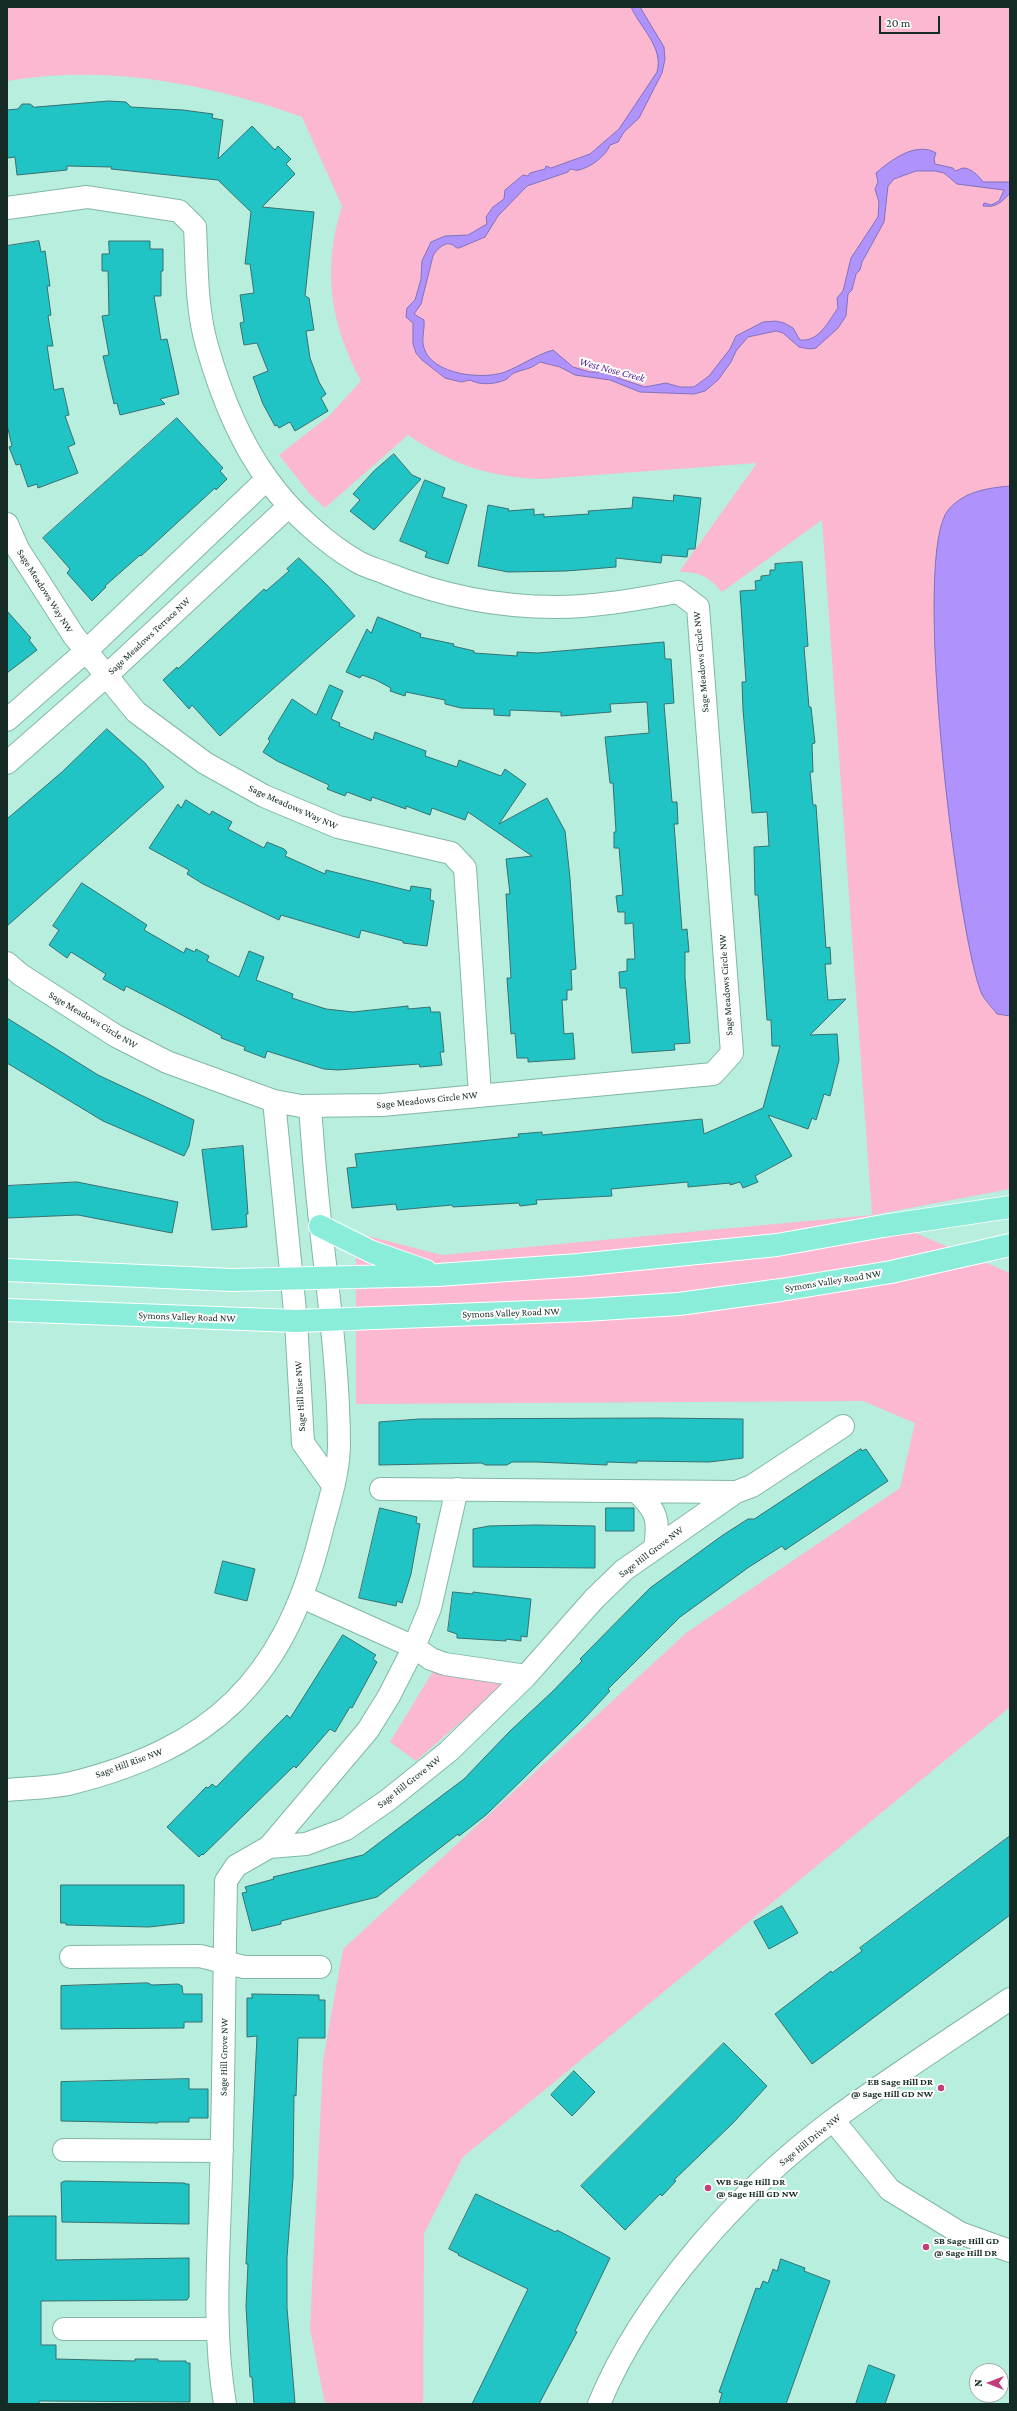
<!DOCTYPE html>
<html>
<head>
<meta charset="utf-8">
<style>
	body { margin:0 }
	#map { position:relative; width:1017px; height:2411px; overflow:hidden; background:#b7eede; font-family:"Crimson Pro",serif }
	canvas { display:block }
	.frame { position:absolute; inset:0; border:8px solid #142a24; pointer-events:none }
	.north { position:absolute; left:969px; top:2363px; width:40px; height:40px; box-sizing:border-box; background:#fff; border:1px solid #a1aaa7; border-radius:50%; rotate:270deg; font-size:11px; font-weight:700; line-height:16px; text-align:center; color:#142a24 }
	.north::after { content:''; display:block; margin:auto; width:14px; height:18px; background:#c33c7b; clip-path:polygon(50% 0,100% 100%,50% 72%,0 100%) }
	.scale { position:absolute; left:879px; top:16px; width:61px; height:18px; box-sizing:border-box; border:2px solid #142a24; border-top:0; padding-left:5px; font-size:12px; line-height:14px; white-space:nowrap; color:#142a24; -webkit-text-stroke:3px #fff; paint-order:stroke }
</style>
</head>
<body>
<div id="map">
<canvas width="1017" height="2411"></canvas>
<div class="frame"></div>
<div class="north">N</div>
<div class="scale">20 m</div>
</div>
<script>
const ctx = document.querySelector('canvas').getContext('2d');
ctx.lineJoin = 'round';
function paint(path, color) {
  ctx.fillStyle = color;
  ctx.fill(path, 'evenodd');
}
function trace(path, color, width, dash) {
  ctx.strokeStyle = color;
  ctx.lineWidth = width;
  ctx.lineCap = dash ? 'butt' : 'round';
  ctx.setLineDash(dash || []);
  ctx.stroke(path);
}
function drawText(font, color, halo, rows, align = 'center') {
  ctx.font = font + ' "Crimson Pro",serif';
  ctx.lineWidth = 4;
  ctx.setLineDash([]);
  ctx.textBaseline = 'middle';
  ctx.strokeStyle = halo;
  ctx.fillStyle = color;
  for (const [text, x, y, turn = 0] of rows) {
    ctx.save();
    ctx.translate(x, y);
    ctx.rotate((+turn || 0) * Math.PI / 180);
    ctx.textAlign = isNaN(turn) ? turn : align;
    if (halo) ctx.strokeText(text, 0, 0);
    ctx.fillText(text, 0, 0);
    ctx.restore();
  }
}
const green = new Path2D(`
	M7,7H1010V1189L873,1215L1010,1273V1707L463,2157L424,2234L423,2404H325L310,2329L323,2061L343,1949L686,1633L900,1488L915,1423L863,1401L356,1404V1233L442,1255L872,1215L822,520L722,592C708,576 700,572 679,572L757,463L542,479C488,477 453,465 408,435L325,508L309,493L279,455L330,415L361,381C330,323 322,269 342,206L302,117C209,84 106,64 7,81Z
	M435,1668L508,1681L416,1761L390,1742Z`);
const water = new Path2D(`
	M631,7H640L664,47L665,59L662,73L639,118L624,132L618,142L610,145C606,156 591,167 579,170C576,171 573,169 570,169L568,172L527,186L498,216L485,237L459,248C454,248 455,245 450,244C444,242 435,251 433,256L421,304L414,314L424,320C425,329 421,339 424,348C432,375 483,380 505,372C522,365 536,355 553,350L573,367L590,372H608L618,378L645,387L666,383L680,387H694L709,376L730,349L736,336L763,322L776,321L784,323L793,328L800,340C819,342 828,322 838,308L837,298L843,291L851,258L878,217L879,202L875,189L878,182L876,173C891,160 916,141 936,153L934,159L935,164L953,168L955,171C959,170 961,168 964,168C972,169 979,176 983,182H1010V193C1002,202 996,208 983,206L984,203L991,205L999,201L1004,190L957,184L944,173L935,171H916L894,179L888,186L884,222L862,262L860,270L856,274L852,290L848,294L846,316L838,328L816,348L810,349L799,347L783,333L776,331L748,337L736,351L731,362L718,380L705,391L694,394L640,392L610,380L575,375L560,367L540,362C527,371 526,368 514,373C511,374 510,377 507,379C497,384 481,386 470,380L461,382L445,378L422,360L416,353L413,344V323L406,317L407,308L415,300L421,279L422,261L431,242L445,236L468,235L487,224L486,217L493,207L504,199L505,190L523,175L528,176L530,173L545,169L546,166L551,168L590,154L619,129L657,72C664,47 640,28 631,7Z
	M1010,486V1016L997,1014C992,1007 984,1000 981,992C957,932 910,551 949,509C965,491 988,488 1010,486Z`);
const building = new Path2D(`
	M109,101L126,102L131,107L183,110L213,114L212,118L223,120L218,159L252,126L275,150L278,146L291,159L286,164L295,174L262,207L314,212L305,296L309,298L314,330L306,331L310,358L319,382L326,394L321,398L328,411L295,431L290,422L279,428L277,425L275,426L263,404L253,377L268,371L257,343L244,345L240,323L244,322L240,295L254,293L250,264H245L251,212L218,180L111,169L112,167L67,166V170L17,175L15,157L7,158V110L18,109L22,104H30L34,107Z
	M39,241L41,252L45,251L50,286H47L51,315L48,316L53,346H47L54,390L63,388L69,415L65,416L75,444L68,447L78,473L38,488L37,484L28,487L20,464L16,465L9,447L12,446L7,425V246Z
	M109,241H150V249H163V271H161V296H154L161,340L167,339L179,394L160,399L165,404L120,415L117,403L114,404L103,356L109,355L102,316L109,315L108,271H102V254H109Z
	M177,418L223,468L220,471L227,479L216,490L215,488L141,556L140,555L105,586L106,587L92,601L67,573L70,569L43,538Z
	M394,454L412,475L421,479L374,530L350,511L360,500L353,494L374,471Z
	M425,480L445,488L442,497L467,505L448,564L425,557L427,552L400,541Z
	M674,495L701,498L695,549H688L687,557L662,555L661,563L616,558V567L566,571L508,572L478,566L488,505L509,509L508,511L534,509V515L544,514V517L589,514L588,511L632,508L633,497L673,501Z
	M299,558L328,586L355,616L220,736L192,705L189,709L163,680L177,667L178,669L264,589L266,591L289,571L287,569Z
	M802,562L808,646L804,647L809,707H811L815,743L812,744L813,772H810L813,805H816L826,948L830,947L831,964H825L828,1000L846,999L810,1035L837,1034L839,1060L830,1096L824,1094L816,1120L812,1118L808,1129L768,1115L792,1156L755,1176L758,1182L743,1188L740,1182L730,1185V1183L688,1187V1182L611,1189L612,1196L536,1200L537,1204L520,1206L519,1203L453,1207L452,1205L397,1210L396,1204L352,1208L347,1168L357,1167L355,1154L519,1137L518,1134L542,1132V1135L702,1119L704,1134L763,1108L780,1046H772L771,1020H767L758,895H755L754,847L769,846L767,812L752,813L743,710L742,682H746L740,591L756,590L755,581L761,580V576L770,575V570H775V564Z
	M7,611L31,638L29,640L37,650L7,673Z
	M378,617L421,634L420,637L454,644L453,646L474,651V653L517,656V652L538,653L664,642L665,659H671L674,703L664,704L672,802H677L678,824H674L682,930L687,929L689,952H685V977L690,1043L674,1044L675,1050L632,1053L626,988H620L619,972L627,971V959H635L633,923L625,924V912H618L616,896L623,895L619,848H614V832H616L613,783H610L605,737L649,733L647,702L610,704L611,712L561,716V712L510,710V716L494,715V709L461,708L445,704V700L406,692L405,696L390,691L391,688L376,680L362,675L360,678L346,672L367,629L371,633Z
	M330,685L343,691L331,719L340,723L339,726L373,740L375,732L426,751L425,756L457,767L459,760L501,776L505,769L526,784L499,824L547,798L565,831L570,878L576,969L571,970L572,990H567V1000H562L564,1034L573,1033L575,1059L528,1062V1058H517L515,1033L511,1034L507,978H511L506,894H510L506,859L532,856L468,812L465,820L432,808L430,815L406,806V809L372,797L371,801L347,792L345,796L327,789L329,785L277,761L263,752L270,741L268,739L292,699L316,715Z
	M107,729L145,763L164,787L7,926V819L62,772Z
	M186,800L210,815L212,811L232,822L228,829L264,848L267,842L284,849L287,852L285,856L325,874L326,870L410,891L411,886L431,889L430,900L434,901L427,946L403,943V941L361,930L359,938L281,915L279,920L203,884L187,874L189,870L149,848L178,804L181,808Z
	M82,883L147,925L144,930L184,953L186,948L195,952L196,949L209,956L207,961L239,977L249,951L264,957L256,980L293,994L292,998L326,1009L353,1012L408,1006V1009L430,1007L431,1012H440L444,1052H440L442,1065L420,1067L419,1064L338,1070L324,1069L267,1051L265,1058L244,1050L245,1047L221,1038L222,1036L126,986L124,991L103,979L106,974L71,952L67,958L49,945L59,930L53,926Z
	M7,1018L98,1075L194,1120L189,1146L184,1156L103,1121L7,1063Z
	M243,1146L248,1214H246L247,1227L212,1230L202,1150Z
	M77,1182L178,1202L172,1233L78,1215L7,1218V1186Z
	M659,1418L743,1419V1458L709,1462L637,1461V1463L607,1462V1465L537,1462H512L507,1465H486L481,1463L379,1465V1422L419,1419Z
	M861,1449L862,1451L866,1449L888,1481L785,1550L782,1546L749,1567L680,1617L608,1689L610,1691L582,1721L486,1815L459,1836L458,1834L377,1897L281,1921V1924L252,1931L242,1893L247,1892L245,1887L274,1879L273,1877L363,1855L464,1779L510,1731L552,1692L582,1661L580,1659L650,1588L723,1535L748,1519H754Z
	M380,1508L417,1517L416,1523L420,1524L411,1574L402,1603L397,1601L396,1606L359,1598Z
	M606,1508H634V1531H606Z
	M537,1525L595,1526V1568L473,1567V1529L489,1526Z
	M223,1561L255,1569L247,1601L215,1593Z
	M453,1592L473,1594V1592L531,1599L527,1637L521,1636V1641L506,1639V1641L457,1638V1634L448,1631Z
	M343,1635L376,1655L373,1659L377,1662L352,1708L350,1707L335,1732L330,1729L296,1768L294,1766L203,1855L202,1854L199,1857L167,1827L206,1787L208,1788L212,1784L216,1787L287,1715L290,1718Z
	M1010,1836V1915L812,2064L775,2014L831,1971L832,1973L862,1951L860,1948Z
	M61,1885H184V1923L149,1927L66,1925V1923H61Z
	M782,1906L798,1933L769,1949L754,1922Z
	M148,1983L152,1985L178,1984L182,1986L183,1994H202V2022H184V2028L61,2029V1986Z
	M252,1994L319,1995V2000H325V2038H298L296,2096L294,2095L293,2178L287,2257V2308L295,2403L254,2404L252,2377H250L246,2306L248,2264H246L257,2036L247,2037V1998H252Z
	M724,2043L767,2086L733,2123L674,2180L676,2181L662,2196L660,2194L625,2230L581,2186Z
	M574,2071L595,2092L572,2116L551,2095Z
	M189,2079V2089H208V2118H189V2122H158V2123L61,2121V2082Z
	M65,2181L185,2183V2184H189V2224L62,2222L61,2183Z
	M476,2194L556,2232L557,2230L610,2258L575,2331L577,2332L539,2404H472L528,2289L458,2255L459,2254L449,2249Z
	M10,2216H56V2260L189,2258V2297L187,2300L41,2301V2345H56V2359L135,2361V2359H158V2361H186V2363H190V2402L39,2401V2404H7V2218Z
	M781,2259L805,2268L804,2271L830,2281L786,2404H719L722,2393L719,2392L756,2288L760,2289L763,2281L768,2283L773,2269L777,2271Z
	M869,2365L895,2375L885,2404H856Z`);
const minor = new Path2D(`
	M7,208L87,197L179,211L195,227C197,266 196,308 207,346C220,392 239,441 268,480C289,510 325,543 358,562C367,567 378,570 388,574C442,596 498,607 556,607C597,607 638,599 678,592L698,607L732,1053L713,1074L382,1105L301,1106L274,1101L167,1062L116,1036L21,975L7,963
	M7,524L18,549L74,636L136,712L205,763L264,796L338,827L451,853L465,868L480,1095
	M7,720L86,651L267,479
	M7,763L105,677L289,506
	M274,1101L296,1321L303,1443L333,1485
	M381,1489L736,1492
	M637,1492C658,1512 659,1520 655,1548
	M302,1597L414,1647L431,1659L445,1664L526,1676
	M7,1790C28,1788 52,1788 72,1783C212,1748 282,1681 319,1541C326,1511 338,1479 339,1447C339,1374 329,1301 321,1229C316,1188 313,1148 310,1107
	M269,1847L306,1844L346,1829L388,1800L449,1751L526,1676L594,1599L624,1570L736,1492L752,1486L843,1426
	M71,1957L200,1956L244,1967H320
	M833,2120L890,2190L960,2233L1010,2251
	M64,2150L222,2151
	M64,2329H217
	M225,2404C212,2328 219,2251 221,2174C224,2076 224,1979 226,1881L236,1866L269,1847L368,1730L389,1696L414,1647L430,1608L457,1489
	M599,2404C643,2297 741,2189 833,2120C890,2078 951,2039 1010,1999`);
const major = new Path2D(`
	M320,1226L372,1252L426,1271
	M7,1270L232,1280L438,1275L578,1265L777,1245L883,1226L1010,1207
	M7,1310L296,1321L585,1310L679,1304L781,1290L891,1272L1010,1245`);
const markers = [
	[941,2088,4,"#c33c7b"],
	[708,2188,4,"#c33c7b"],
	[926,2247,4,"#c33c7b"]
];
const streetNames = [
	["Sage Meadows Way NW",45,591,58],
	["Sage Meadows Terrace NW",149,636,-43],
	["Sage Meadows Circle NW",701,662,-95],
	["Sage Meadows Way NW",293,807,24],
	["Sage Meadows Circle NW",726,985,-94],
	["Sage Meadows Circle NW",93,1020,31],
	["Sage Meadows Circle NW",427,1100,-6],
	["Symons Valley Road NW",833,1281,-9],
	["Symons Valley Road NW",511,1313,-2],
	["Symons Valley Road NW",187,1317,2],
	["Sage Hill Rise NW",300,1396,-93],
	["Sage Hill Grove NW",651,1552,-37],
	["Sage Hill Rise NW",129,1763,-20],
	["Sage Hill Grove NW",409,1782,-38],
	["Sage Hill Grove NW",224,2057,-89],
	["Sage Hill Drive NW",810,2140,-39]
];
const poiNames = [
	["EB Sage Hill DR",933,2082,"right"],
	["@ Sage Hill GD NW",933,2094,"right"],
	["WB Sage Hill DR",716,2182],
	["@ Sage Hill GD NW",716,2194],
	["SB Sage Hill GD",934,2241],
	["@ Sage Hill DR",934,2253]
];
const waterNames = [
	["West Nose Creek",612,370,15]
];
paint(green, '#fbb8d0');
paint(water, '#b092fc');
trace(water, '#8173bb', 1);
paint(building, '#20c4c5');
trace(building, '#377070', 1);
trace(minor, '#81b7a8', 24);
trace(major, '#fff', 24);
trace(minor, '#fff', 22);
trace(major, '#8aedd9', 22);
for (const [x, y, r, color] of markers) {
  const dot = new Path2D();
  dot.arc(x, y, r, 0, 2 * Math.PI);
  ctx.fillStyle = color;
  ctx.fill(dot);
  trace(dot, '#fff', 1.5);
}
drawText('10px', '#142a24', '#fff', streetNames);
drawText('bold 10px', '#142a24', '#fff', poiNames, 'left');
drawText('italic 11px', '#521d99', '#fff', waterNames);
</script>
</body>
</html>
